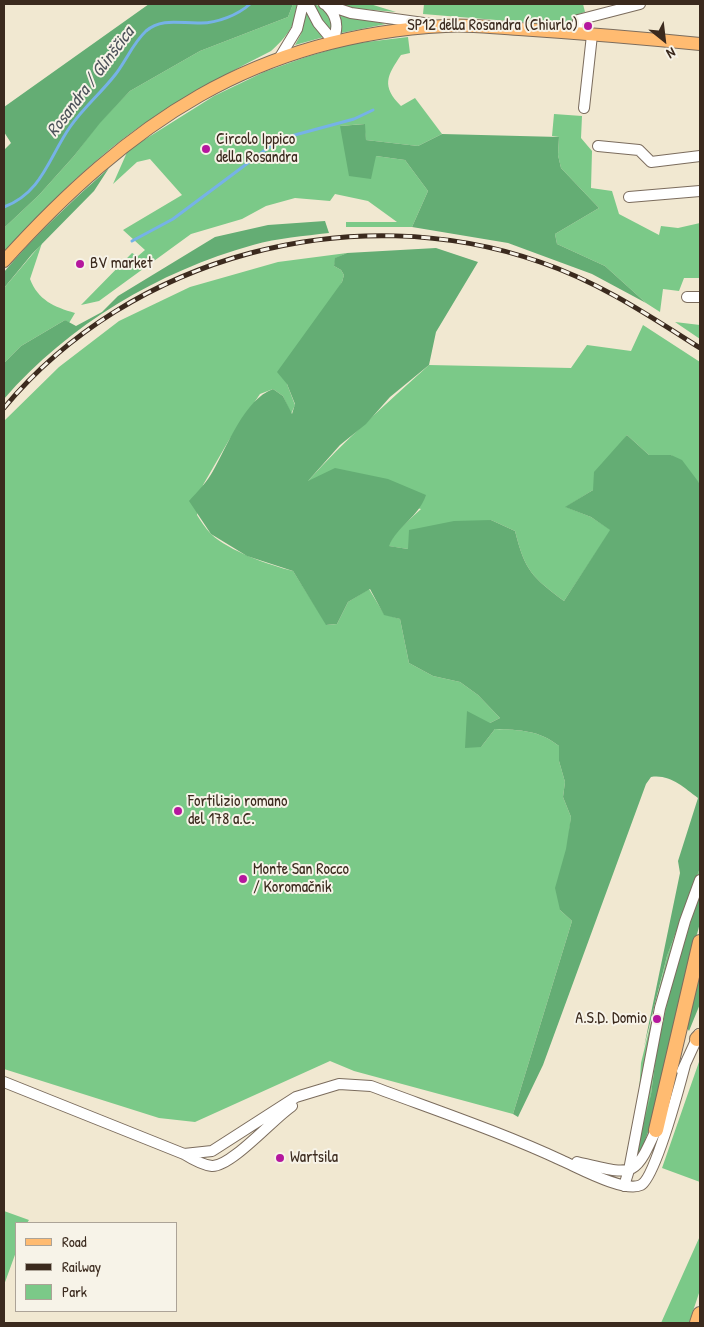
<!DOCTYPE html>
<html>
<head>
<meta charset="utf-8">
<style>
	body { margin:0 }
	#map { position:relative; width:704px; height:1327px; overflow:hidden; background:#f1e8d1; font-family:"Patrick Hand",sans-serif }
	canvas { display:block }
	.frame { position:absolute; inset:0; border:5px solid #3b2a1e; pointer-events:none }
	.legend { position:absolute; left:15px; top:1222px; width:162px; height:90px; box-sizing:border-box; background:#f7f3e8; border:1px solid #aca397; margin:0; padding:6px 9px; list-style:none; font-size:15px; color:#3b2a1e }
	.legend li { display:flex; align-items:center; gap:10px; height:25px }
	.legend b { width:25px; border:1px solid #aca397 }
	.north { position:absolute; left:639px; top:15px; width:50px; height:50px; -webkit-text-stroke:4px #f7f3e8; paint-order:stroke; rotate:151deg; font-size:14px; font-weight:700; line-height:20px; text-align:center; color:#3b2a1e }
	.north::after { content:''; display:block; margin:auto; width:18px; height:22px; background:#3b2a1e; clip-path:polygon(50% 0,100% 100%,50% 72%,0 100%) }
</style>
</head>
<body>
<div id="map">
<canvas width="704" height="1327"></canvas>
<div class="frame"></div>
<ul class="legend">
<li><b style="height:6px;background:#ffbb71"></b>Road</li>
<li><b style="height:6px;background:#3b2a1e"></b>Railway</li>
<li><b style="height:14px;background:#7bc988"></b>Park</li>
</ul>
<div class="north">N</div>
</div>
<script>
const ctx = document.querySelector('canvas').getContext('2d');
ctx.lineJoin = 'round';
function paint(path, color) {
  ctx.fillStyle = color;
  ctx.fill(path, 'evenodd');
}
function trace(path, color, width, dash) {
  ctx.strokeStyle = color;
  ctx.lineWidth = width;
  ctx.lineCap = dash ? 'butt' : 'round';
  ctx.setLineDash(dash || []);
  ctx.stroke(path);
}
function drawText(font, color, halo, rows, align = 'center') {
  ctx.font = font + ' "Patrick Hand",sans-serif';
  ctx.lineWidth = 4;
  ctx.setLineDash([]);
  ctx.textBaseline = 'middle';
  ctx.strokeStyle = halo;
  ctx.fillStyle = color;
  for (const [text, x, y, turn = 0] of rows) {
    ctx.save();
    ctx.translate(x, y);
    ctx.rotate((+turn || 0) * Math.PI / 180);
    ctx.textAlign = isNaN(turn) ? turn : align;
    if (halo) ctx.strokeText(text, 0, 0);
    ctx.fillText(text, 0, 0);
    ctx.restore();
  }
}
const green = new Path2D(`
	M293,4H297C298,23 285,39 271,51C236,69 201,87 168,108C106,146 51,199 4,254V228L39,195L74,156L99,123L130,91L200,51L288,17Z
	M313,4C328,8 333,20 331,34L326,29Z
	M341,4H370L396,12L349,8Z
	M424,4H583L585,12L576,15L570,26L423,14Z
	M307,10L324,37L295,45L301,34Z
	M338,14L386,24L341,33Z
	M408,37L410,53L401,55C387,76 381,86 401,106L415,98L442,134L418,146L366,140L364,124L340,126L376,156L405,160L428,191L412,227H346V222H397L368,201L335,194L330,201L295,198L266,206L242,219L191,234L99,301L81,305L132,253L138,256L145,250L123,230L182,195L150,159L137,162L113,184L128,150L214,96L264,72L306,57L350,44Z
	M554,114L582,116L581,138L592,151L591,188L612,191L619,214L659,235L661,226L678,228L700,223V278H684L679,291L663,289L660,312L646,303L605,266L557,244L555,234L599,208L561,168L558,155L559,137L552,136Z
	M42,243L30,279C38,300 54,307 75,313L69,323L65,320L21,346L4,363V288Z
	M347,253L336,258L334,266L341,270L344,275L342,282L287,384L295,405L291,414L283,396L273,389L260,394L229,440L203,485L197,515C201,521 205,528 211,534C229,551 269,565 293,571L327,625L337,624L348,602L369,589L384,614L400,619L409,663L433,676L460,682L478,695L500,718L490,723L481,747L495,729C520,730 539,730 559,746V761L565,782L563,797L571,817L560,910L572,921L513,1114L354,1071L330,1061L195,1122L159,1118L4,1069V421L59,367L119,321L190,287L278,262Z
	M675,322L700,325V339Z
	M643,325L700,362V484L671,455H649L627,435L593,490L566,507L591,517L611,530L564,601C532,577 525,571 515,531L491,520L408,549L388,546L396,532L421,509L307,482C345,440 387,403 429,365L571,368L587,345L631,351Z
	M700,868V891L656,1056L651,1094L639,1157L627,1150L638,1107L641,1063L667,956Z
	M700,1059V1182L662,1168Z
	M4,1211L29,1220L27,1223H16V1252L4,1285Z
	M700,1236V1290L689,1323H661Z`);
const forest = new Path2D(`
	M149,4H293L288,17L200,51L130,91L100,123L74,156L39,195L4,228V150L11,143L4,132V107Z
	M365,124L366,140L418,146L442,134L559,137L558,155L561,168L599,208L555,234L557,244L605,266L646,303L592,274L508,243L412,227L428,191L405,160L376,156L371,179L349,176L340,126Z
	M109,168L94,191L32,254L4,288V272C36,234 72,201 109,168Z
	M325,221L329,233C304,236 278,238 253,245C159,271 68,325 4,399V363L21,346L65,320L76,326L102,312L118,296L215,237L268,225Z
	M436,248L478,262L436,332L429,365L390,397L366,424L340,445L308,481L335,468L388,479L426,495C418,518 398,525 389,546L408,549L409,530L454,521L491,520L515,531C525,571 532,577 564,601L610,530L591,517L565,507L593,490L594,472L627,435L649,455H671L682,460L700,484V868L667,956L644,1047L680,873L678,861L698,798C683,787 670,774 651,777L646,784L543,1065L518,1117L513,1114L572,921L560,910L555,888L566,849L571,817L563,797L565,782L559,761V746C539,730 520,730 495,729L481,747L465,748L467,711L490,723L500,718L478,695L460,682L433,676L409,663L400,619L384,615L370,589L348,602L337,624L326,625L293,571L247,556L211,534L189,501C198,491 207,482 213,471C228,445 244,400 273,389L283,396L292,414L295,404L287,384L277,372L342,282L344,275L341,270L334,266L335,258L347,253Z
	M700,891V923L682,990L651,1124L639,1157L637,1151L651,1094L656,1056L670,991Z
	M700,962V1004L689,1031L685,1025Z`);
const stream = new Path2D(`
	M4,207C42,193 49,157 70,127C83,108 101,93 115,75C126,61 133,43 146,31C162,17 182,24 201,23C217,23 238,15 250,4
	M132,241L173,219L280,139L354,119L373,110`);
const minor = new Path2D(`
	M308,4L318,23L333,41C339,27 337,16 327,6
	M324,4L351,13L431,24
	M577,33L578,20L640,4
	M280,57L297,29L303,4
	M584,108L592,35
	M598,146L639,150L651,162L700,156
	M629,197L700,191
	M687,297H700
	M682,1071L699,1034
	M4,1082L184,1154C192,1159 202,1165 212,1166C231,1167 274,1118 292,1106
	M184,1154L212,1151L296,1097L339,1084L371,1086C435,1110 501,1132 563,1161C579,1168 625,1193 641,1185C655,1178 680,1084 685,1065
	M577,1162C636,1176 634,1179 659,1123
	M624,1186L629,1170L660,1008L685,921L700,880`);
const major = new Path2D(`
	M4,261C129,123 254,36 445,26C469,24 494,28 519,29C579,33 640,38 700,44`);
const highway = new Path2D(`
	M697,1039L700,1036
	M656,1130L700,942
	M697,1323L700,1314`);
const rail = new Path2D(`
	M4,408C131,255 354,197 540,262C599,282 648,315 700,348`);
const markers = [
	[588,26,5,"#b5179e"],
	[206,149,5,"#b5179e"],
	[80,264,5,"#b5179e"],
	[178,811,5,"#b5179e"],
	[243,879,5,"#b5179e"],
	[657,1019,5,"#b5179e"],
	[280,1158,5,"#b5179e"]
];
const poiNames = [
	["SP12 della Rosandra (Chiurlo)",578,26,"right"],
	["Circolo Ippico",216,140],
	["della Rosandra",216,158],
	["BV market",90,264],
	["Fortilizio romano",188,802],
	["del 178 a.C.",188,820],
	["Monte San Rocco",253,870],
	["/ Koromačnik",253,888],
	["A.S.D. Domio",647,1019,"right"],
	["Wartsila",290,1158]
];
const waterNames = [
	["Rosandra / Glinščica",91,82,-53]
];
paint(green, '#7bc988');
paint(forest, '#64ad74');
trace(stream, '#76b2e7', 3);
trace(minor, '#7b6c5d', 12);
trace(major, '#7b6c5d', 14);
trace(highway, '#7b6c5d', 16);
trace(minor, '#fff', 10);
trace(major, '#ffbb71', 12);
trace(highway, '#ffbb71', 14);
trace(rail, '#3b2a1e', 5);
trace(rail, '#f7f3e8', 3, [9]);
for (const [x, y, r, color] of markers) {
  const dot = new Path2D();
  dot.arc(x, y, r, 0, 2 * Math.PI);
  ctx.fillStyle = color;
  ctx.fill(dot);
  trace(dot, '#f7f3e8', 2);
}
drawText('16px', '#3b2a1e', '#f7f3e8', poiNames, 'left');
drawText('italic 18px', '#4d535a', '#f7f3e8', waterNames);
</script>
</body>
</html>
